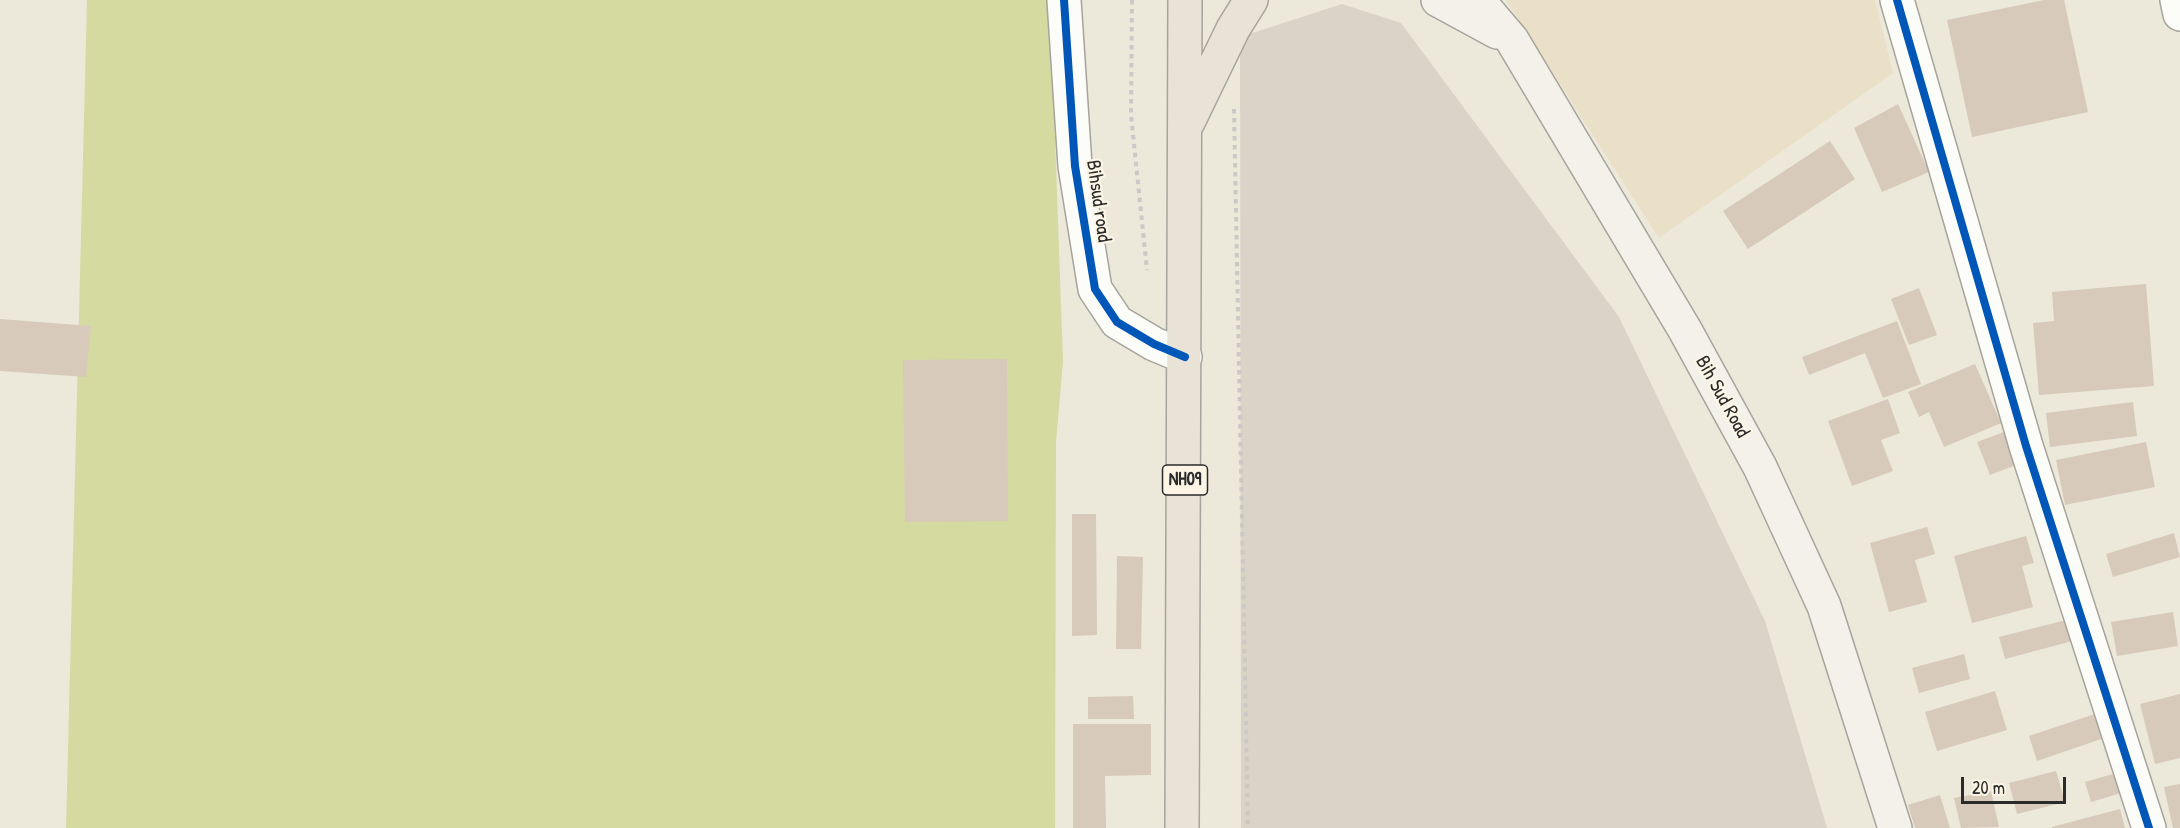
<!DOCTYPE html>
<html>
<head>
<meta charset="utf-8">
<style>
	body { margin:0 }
	#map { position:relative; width:2180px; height:828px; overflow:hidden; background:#ece8da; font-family:"Patrick Hand",sans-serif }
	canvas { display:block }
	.scale { position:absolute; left:1961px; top:777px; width:105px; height:27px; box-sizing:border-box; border:3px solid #2b2b2b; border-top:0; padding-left:8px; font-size:18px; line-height:21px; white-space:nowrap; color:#2b2b2b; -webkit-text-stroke:4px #fcf5e5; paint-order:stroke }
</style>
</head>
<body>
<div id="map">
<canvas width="2180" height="828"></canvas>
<div class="scale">20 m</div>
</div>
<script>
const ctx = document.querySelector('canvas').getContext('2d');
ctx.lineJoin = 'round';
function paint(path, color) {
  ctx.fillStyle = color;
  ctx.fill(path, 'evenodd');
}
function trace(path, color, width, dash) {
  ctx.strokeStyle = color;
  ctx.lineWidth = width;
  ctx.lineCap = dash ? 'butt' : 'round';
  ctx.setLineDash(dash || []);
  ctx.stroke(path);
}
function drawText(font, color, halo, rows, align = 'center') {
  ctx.font = font + ' "Patrick Hand",sans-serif';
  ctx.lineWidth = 4.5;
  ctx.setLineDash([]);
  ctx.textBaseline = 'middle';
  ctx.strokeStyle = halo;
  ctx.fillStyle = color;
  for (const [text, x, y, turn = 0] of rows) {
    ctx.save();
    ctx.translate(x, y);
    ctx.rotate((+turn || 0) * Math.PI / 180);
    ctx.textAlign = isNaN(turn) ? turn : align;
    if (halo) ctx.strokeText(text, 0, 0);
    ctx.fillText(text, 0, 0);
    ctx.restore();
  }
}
const built = new Path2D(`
	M1506,0H1875L1893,73L1659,238Z`);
const industrial = new Path2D(`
	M1342,4L1401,23L1619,317L1765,621L1827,828H1241L1240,37Z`);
const green = new Path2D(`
	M87,0H1050L1063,361L1056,442L1055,828H66Z`);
const building = new Path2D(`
	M2044,0H2064L2088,112L1972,137L1947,20Z
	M1898,104L1929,172L1882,192L1854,128Z
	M1830,141L1855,179L1748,249L1723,211Z
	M2146,284L2154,386L2039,395L2033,323L2054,321L2052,292Z
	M1919,288L1937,335L1909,345L1891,299Z
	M0,319L91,326L86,377L0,371Z
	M1897,321L1921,384L1883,398L1865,353L1809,375L1802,357Z
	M1007,359L1008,521L905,522L903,360Z
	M1975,364L2001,423L1944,447L1929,412L1919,417L1908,392Z
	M1888,399L1900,433L1881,440L1893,471L1852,486L1828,421Z
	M2133,402L2137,436L2050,447L2046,413Z
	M2004,432L2016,465L1990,475L1977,442Z
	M2146,442L2155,487L2065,505L2056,460Z
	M1072,514H1096L1097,635L1072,636Z
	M1927,527L1935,554L1915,560L1927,602L1889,612L1870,543Z
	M2174,533L2180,557L2113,577L2106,554Z
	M2026,536L2034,563L2022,566L2033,607L1972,623L1954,556Z
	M1117,556L1143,557L1141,649H1116Z
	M2173,612L2178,646L2117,656L2111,622Z
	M2070,619L2076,640L2005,659L1999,637Z
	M1964,654L1970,679L1919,693L1912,668Z
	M1995,691L2007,730L1937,751L1925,712Z
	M2180,694V758L2155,764L2140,704Z
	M1133,696L1134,719H1088V697Z
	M2098,713L2107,737L2037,761L2029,736Z
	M1073,724H1151V775L1105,776L1106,828H1073Z
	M2056,771L2065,802L2017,814L2009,783Z
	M2123,771L2128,791L2091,802L2085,782Z
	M2180,784V828H2173L2164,787Z
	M1991,791L1999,827L1961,828L1954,798Z
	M1940,795L1950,828H1915L1908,805Z
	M2120,809L2125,828H2052V827Z`);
const path = new Path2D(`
	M1132,0L1131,115L1147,270
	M1234,109L1248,828`);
const minor = new Path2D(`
	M1064,0L1075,166L1095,289L1117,322L1154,344L1185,357
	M1897,0L2026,446L2149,828
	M2177,0L2180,14`);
const secondary = new Path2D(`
	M1438,0L1497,32
	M1478,0L1512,40L1685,330L1760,467L1824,606L1895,828`);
const primary = new Path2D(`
	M1188,122L1233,29L1251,0
	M1182,828L1185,0`);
const cycleway = new Path2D(`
	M1064,0L1075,166L1095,289L1117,322L1154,344L1185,357
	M1897,0L2026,446L2149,828`);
const shields = [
	[1185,480,45]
];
const shieldNames = [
	["NH09",1185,480]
];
const streetNames = [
	["Bihsud road",1098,201,82],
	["Bih Sud Road",1722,397,61]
];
paint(built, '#eae0c8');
paint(industrial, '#d9d4c7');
paint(green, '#d5daa0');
paint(building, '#d7cabb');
trace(minor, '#a6a49c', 36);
trace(secondary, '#a6a49c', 36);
trace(primary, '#a6a49c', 36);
trace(path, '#cbc9c6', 4, [4.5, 4.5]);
trace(minor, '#fcfcf9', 33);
trace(secondary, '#f4f1eb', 33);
trace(primary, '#e9e3d7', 33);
trace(cycleway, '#0057b8', 8);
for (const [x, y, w] of shields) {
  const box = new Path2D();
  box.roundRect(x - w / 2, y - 15, w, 30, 4.5);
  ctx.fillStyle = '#fcf5e5';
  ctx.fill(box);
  trace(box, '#2b2b2b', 1.5);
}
drawText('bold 18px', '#2b2b2b', null, shieldNames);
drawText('20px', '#2b2b2b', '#fcf5e5', streetNames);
</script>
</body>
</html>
